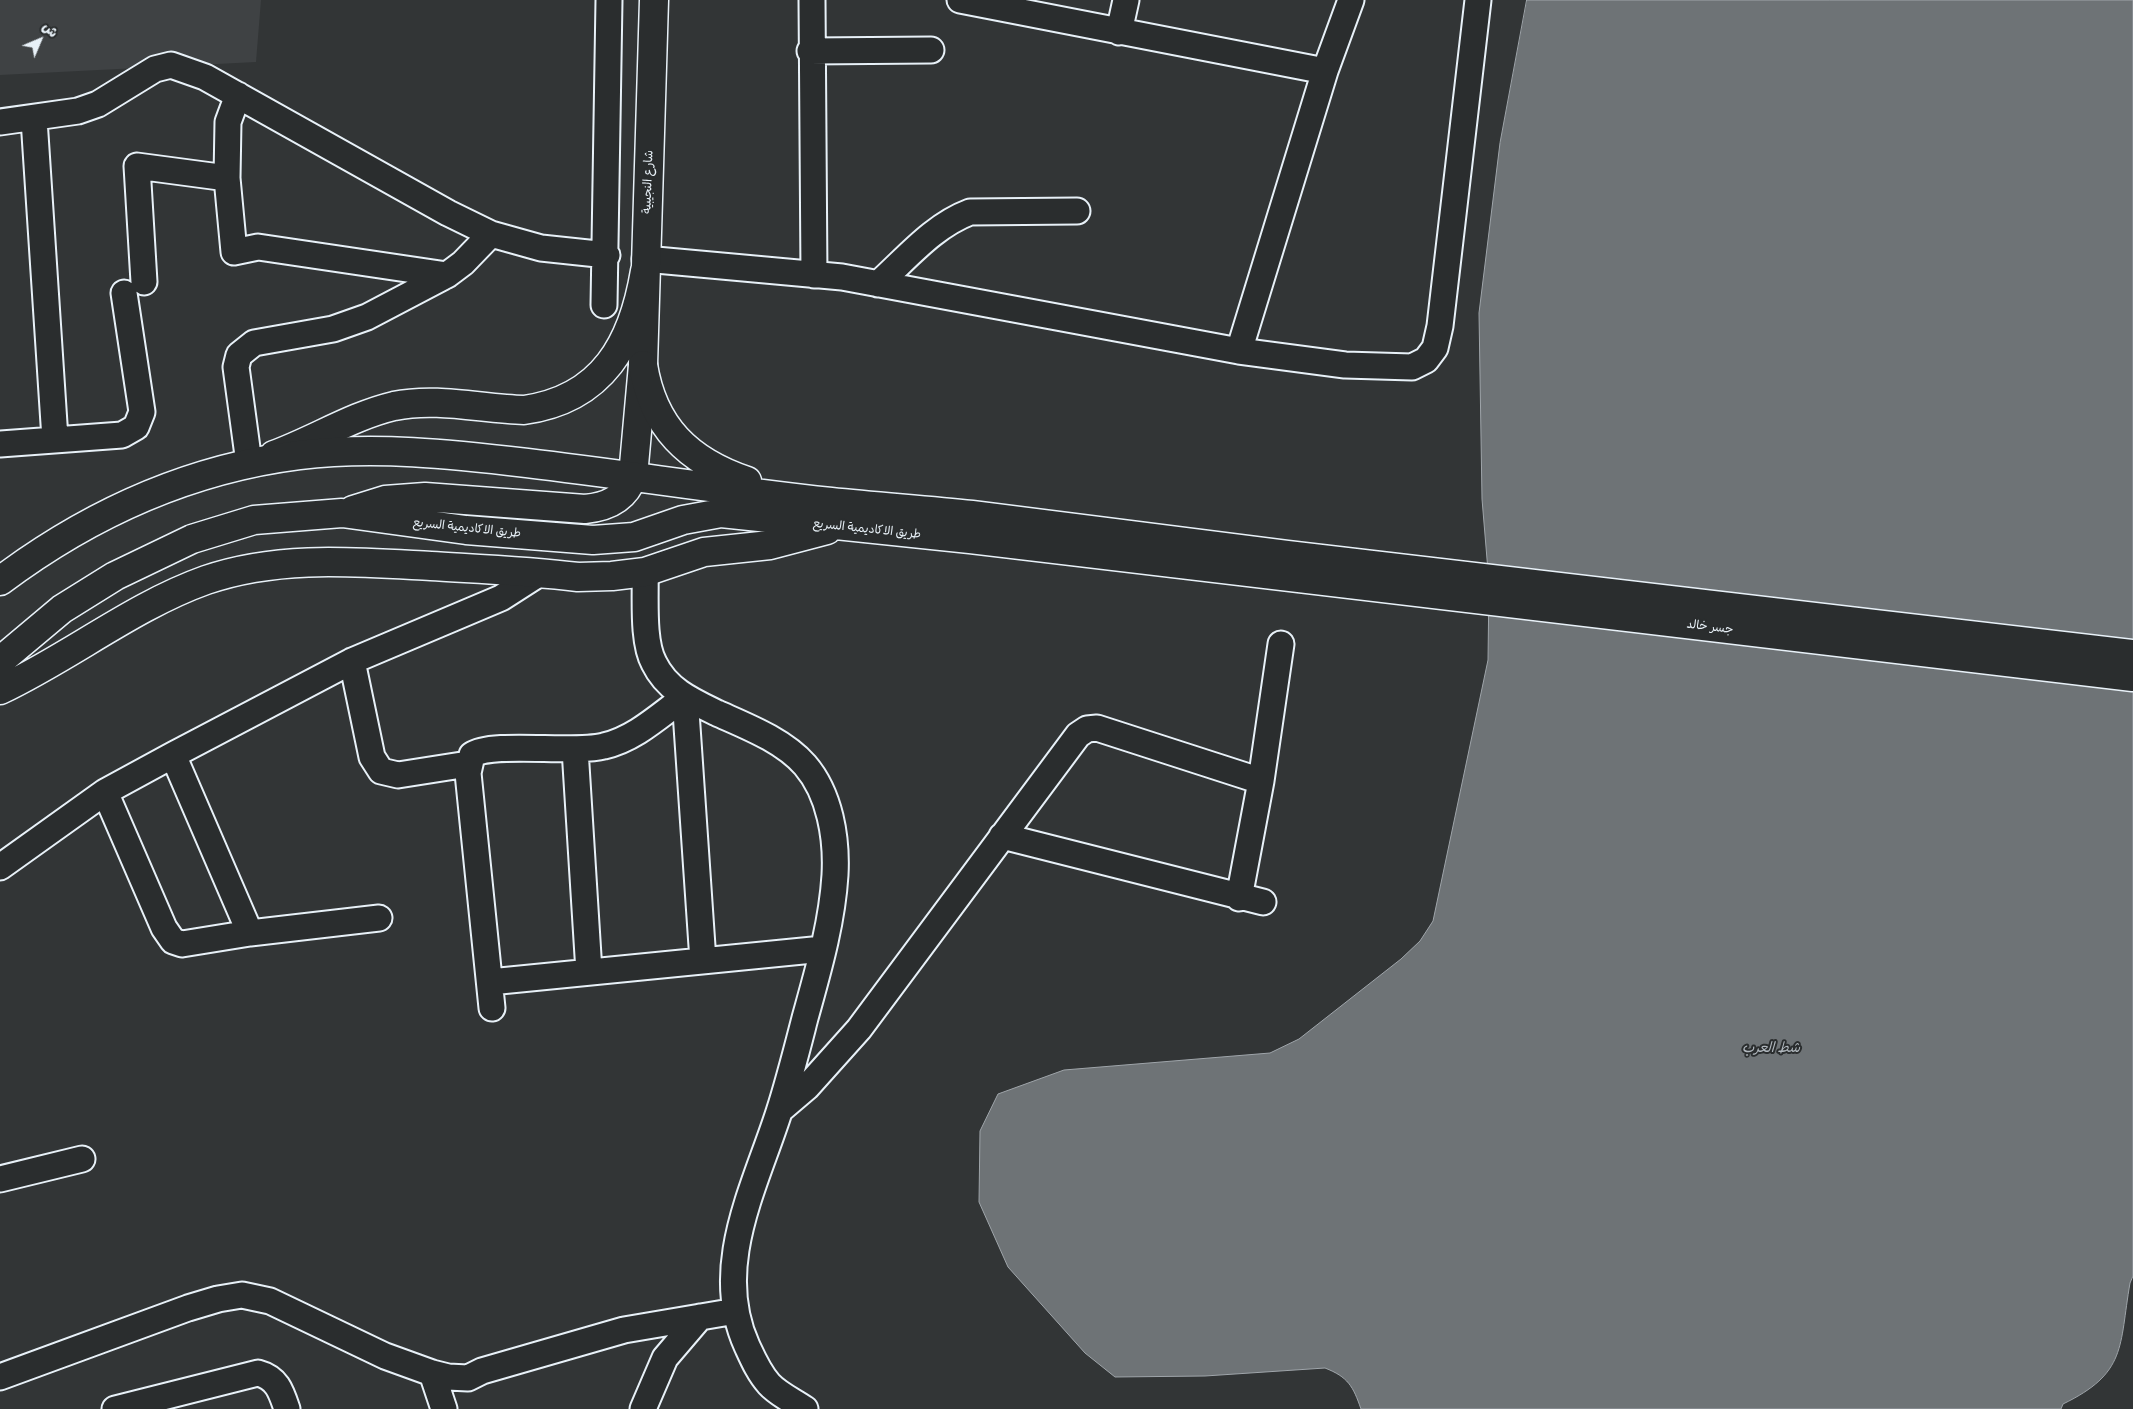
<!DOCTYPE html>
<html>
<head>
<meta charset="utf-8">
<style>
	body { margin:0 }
	#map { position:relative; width:2133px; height:1409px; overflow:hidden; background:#323536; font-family:Delius,"Playpen Sans Arabic",sans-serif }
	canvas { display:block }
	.north { position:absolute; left:15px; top:15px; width:50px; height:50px; -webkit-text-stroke:4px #2a2d2e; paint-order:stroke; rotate:45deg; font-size:14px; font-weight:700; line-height:20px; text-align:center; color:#e8f1f8 }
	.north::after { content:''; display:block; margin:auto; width:18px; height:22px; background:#e8f1f8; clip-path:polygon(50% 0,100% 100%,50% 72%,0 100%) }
</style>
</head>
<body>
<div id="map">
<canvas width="2133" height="1409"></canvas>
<div class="north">ش</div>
</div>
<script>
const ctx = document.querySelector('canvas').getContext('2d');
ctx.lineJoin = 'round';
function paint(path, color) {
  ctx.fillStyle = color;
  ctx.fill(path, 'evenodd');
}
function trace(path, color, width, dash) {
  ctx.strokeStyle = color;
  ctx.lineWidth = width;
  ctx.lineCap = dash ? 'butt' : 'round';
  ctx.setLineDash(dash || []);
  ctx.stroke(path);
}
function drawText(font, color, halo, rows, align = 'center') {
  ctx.font = font + ' Delius,"Playpen Sans Arabic",sans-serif';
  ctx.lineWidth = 4;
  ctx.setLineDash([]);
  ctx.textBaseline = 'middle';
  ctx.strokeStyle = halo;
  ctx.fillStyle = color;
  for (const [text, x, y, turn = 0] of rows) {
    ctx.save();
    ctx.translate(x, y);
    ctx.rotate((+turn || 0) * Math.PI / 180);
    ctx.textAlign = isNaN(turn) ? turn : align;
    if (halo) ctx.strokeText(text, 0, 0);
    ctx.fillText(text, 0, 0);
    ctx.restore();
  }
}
const built = new Path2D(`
	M0,0H261L256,62L0,75Z`);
const water = new Path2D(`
	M1527,0H2133V1276L2130,1283C2119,1347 2127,1373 2063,1404L2061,1409H1361C1353,1386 1348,1377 1325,1368L1205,1376L1115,1377L1085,1353L1008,1267L979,1202L980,1131L998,1094L1064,1070L1270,1053L1299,1039L1401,959L1420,941L1433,921L1488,660L1489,583L1482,499L1479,313L1500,143Z`);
const minor = new Path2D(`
	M812,0L814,275
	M960,0L1325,71
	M1119,32L1126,0
	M810,51L931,50
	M238,95L228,122L227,178L234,252L258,247L447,275
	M34,119L55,439
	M0,122L78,111L98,104L155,69L171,65L205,77L448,213L491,234L541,248L607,255
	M645,259L842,277L1239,351L1345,365L1412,367L1426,360L1435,348L1440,326L1478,0
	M144,282L137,166L227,178
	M878,284C907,258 933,226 970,212L1077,211
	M604,305L609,0
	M1239,351L1325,71L1351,0
	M0,444L122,435L136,427L142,412L124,293
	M249,463L236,367L239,355L254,343L333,329L367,317L447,275L463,263L491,234
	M645,572C646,597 642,641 654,663C667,690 692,701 717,713C746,726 783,740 805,765C830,794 837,838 835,875C832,924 818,971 805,1018C797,1049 789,1081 779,1112C755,1187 711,1267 747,1346C753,1359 759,1373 769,1384C778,1394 793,1401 805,1409
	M352,661L372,757L381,771L398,775L468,764
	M685,697L703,961
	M575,749L589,972
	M173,755L250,933
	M105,792L164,928L173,941L182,944L250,933L379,918
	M1002,836L1263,902
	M0,867L105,792L173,755L352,661L501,598L540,573
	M1239,898L1261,781L1281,644
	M490,982L823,949
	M492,1008L468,773L472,755C492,741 573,754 604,746C635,739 660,715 685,697
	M780,1110L807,1087L859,1029L1078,735L1087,729L1097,728L1261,781
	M0,1179L82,1159
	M432,1373L444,1409
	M0,1377L188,1308L218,1299L242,1295L270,1301L385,1356L432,1373L448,1377L468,1378L482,1371L624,1330L736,1311
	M115,1409L258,1373C277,1378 281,1391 287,1409
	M643,1409L665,1358L700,1317`);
const major = new Path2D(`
	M274,455C315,440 352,416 394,406C437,397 482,409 524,410C603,399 633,343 645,271
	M633,476L643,365L654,0`);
const highway = new Path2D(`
	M643,365C653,427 688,461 747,481
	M353,510L385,500L425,497L585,509C608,507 625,499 633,476
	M0,581C88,515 189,469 299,455C375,446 451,454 527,463C628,475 729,491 831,502C878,507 925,510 972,515C1077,528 1182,542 1287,555C1568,589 1851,621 2133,654
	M0,661L62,609L115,576L192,539L254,520L342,513L466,530L593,540L634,537L683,520L721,513L970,539L2133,677
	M0,690C70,657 133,606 206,580C278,555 356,562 431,566C480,569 529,571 578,577L612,576L645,572L704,552L770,545L827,530`);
const streetNames = [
	["شارع النجيبية",648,182,-88],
	["طريق الاكاديمية السريع",467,528,6],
	["طريق الاكاديمية السريع",867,529,6],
	["جسر خالد",1710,627,7]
];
const waterNames = [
	["شط العرب",1771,1048]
];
paint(built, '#3f4244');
paint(water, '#6e7376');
trace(water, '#9fa5aa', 1);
trace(minor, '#e8f1f8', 29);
trace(major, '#e8f1f8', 31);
trace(highway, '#e8f1f8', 31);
trace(minor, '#2a2d2e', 25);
trace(major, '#2a2d2e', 28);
trace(highway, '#2a2d2e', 28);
drawText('12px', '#e8f1f8', '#2a2d2e', streetNames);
drawText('italic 14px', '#b1b8be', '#2a2d2e', waterNames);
</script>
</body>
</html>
